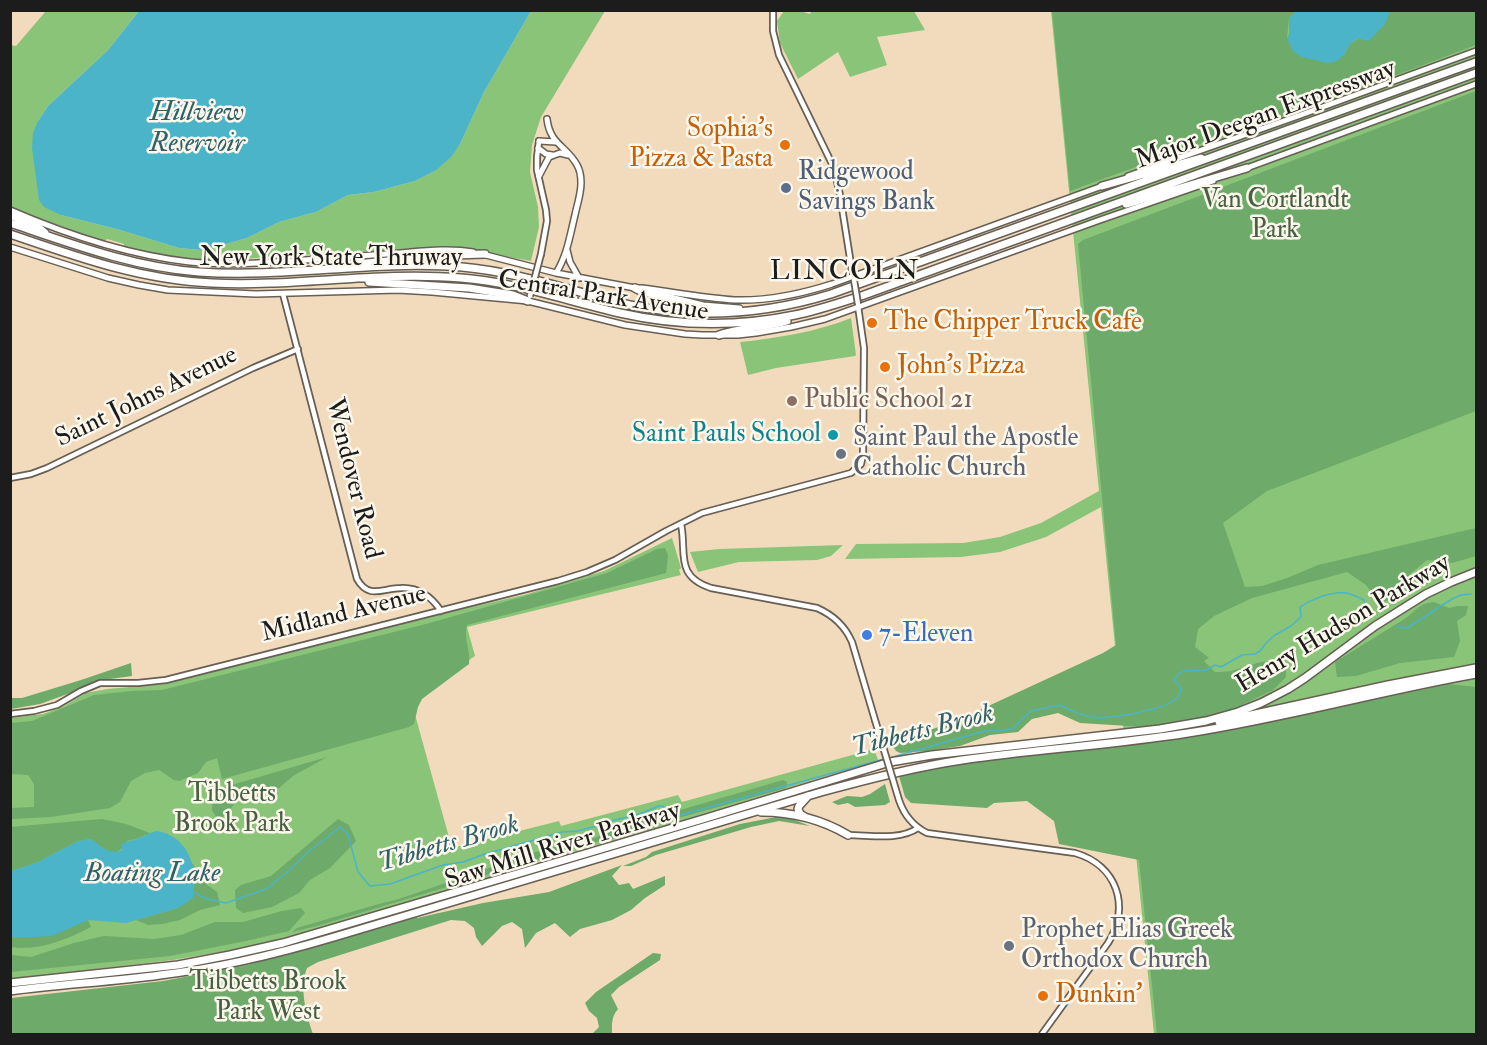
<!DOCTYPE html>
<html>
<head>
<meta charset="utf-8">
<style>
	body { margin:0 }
	#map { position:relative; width:1487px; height:1045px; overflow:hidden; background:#f2dbbc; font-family:"IM FELL Double Pica",serif }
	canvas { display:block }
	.frame { position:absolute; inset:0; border:12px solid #1c1c1c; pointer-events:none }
</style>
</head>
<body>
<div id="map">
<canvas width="1487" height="1045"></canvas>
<div class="frame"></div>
</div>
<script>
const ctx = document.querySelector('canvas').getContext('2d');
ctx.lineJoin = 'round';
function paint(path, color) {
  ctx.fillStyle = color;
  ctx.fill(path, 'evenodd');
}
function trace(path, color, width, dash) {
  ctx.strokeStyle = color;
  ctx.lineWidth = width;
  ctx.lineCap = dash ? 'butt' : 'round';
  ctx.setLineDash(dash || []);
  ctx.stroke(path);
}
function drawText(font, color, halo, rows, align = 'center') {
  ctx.font = font + ' "IM FELL Double Pica",serif';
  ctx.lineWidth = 5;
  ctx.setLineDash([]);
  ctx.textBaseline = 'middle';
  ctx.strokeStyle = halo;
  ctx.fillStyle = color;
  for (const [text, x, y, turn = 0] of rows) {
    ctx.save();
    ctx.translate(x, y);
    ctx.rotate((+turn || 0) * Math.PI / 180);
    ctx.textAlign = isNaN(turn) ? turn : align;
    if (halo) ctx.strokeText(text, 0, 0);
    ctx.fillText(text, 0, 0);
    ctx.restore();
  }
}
const green = new Path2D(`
	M812,10L914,11L925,30L877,37L887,65L850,77L838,52L798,79L780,43L777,21L784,11H800L810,14Z
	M46,11H139L108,50L48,106L38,121L61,215L120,230L179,248L201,250L219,246L247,238L279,222L316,212L348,195L374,192L415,181L435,171L460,144L484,92L531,11H605L541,117L532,145L530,172L538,207L539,227L531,261L462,249L364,251L226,260H193L124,248V244L107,239L104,242L11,208L10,45L16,46Z
	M1051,11H1476V1034H1154L1101,507L1046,537L1000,552L961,557L845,559L856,544L963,543L1000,537L1041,523L1099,491Z
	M851,318L856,355L855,356L776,368L748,375L740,342C778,338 816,332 851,318Z
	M672,538L681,568L679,570L681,575L467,627L475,656L436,682L415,700L414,711L452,848L559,821L561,826L678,795L682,802L874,749L878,760L683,820L530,864L466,885L262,945L173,960L11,979L10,718L43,714L64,706L86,693L107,689L165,684L462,609L524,595L604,571Z
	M843,545L831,556L817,560L739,562L698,572L690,552L719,549Z`);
const forest = new Path2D(`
	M1052,11H1297L1289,18L1287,38L1344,55L1350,44L1359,38L1365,40L1384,24L1390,11H1476V45L1314,106L1185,149L1070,191Z
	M1476,91V411L1267,491L1223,523L1245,587L1262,586L1287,578L1318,565L1476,528V556L1452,563L1427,560L1409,575L1389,601L1377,600L1366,585L1347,572L1252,598L1214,616L1198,629L1195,647L1209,658L1204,661L1215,672C1221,672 1228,672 1234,670C1255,665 1264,657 1286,664V677L1273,690L1229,711L1186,721L1145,727L1080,723L1058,713L1032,719L1018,732L990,735L960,746L928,751L900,753L896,751L891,744L958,720L1103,653L1116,645L1078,244L1083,240Z
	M665,548L668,555L666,573L467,625C463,638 471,651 469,664L422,699L418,707L414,724L409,727L222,779L217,758L206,762L198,773L179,781L174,780L159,770L145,773L131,781L120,802L110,808L51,817L11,819V808L34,807V784L28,775L11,774V723L32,721L94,695L132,691L162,690L426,624L607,573L657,549Z
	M1434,602L1449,608L1458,606H1468L1466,615L1457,621L1460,641L1454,657L1400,663L1356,676L1337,677L1335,662C1358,648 1380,634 1403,620C1416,612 1416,604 1434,602Z
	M131,663L132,676L95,681L73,692L40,704L11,709V698H22L81,680Z
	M1449,684L1476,687V1034H1157L1139,860L1059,844L1054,821L1027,801L994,803L987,808L911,803L905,797L899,776L957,764L1170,740L1259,724Z
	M327,757L293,776L279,788L241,795L226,815L218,819C217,818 212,811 212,810C211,802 219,791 225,787Z
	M783,780L787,782L786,788L653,825L317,926L292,932L297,928L375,905L399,899L489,868L510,859L570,843L578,844L602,835L609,830L647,820H656L670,813Z
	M885,784L890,802L885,805L855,807L848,803L838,805L832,802L847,796L862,797L870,794Z
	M776,817L792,819L810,826L779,821L751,827L656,855L631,866H623L646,857L652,852L740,824Z
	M102,819L126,824L150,833L136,839L127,841C115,862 106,850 91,839L78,841L36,863L11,871L10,827Z
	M338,819L349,825L356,841L330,868L310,880L299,893L272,907L243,913L236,908L235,890L241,885L271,876Z
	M190,860L206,884L217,892L220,905L200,910L180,920L162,924L148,925L136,920L178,908L195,879Z
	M622,865L612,876L619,885L629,883L633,889L665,876V885L645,898L631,910L612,920L580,929L570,937L555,923L536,933L525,948L522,929L512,922L502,926L482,946L476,937L474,928L465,921L451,920L318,962L307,968C299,988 306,1014 313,1034H11V998L163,981L247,965L417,917V918L483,903L549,892Z
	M301,908L305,913L289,931L246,941L170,956L11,972V955L31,957L74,943L104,936L154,939L181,935L215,922H243L282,911Z
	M88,920L91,927C66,940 39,951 11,947V937H34Z
	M653,953L661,954L660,960L619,987L611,995L618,1009C611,1017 612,1025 612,1034H592L599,1027L597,1018L589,1011L585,1003L596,992Z`);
const water = new Path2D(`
	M139,11V10L531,11L484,92L460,144L451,157L435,171L415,181L374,192L348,195L316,212L279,222L247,238L219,246L201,250L179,248L120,230L61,215L44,207L39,200L32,148L33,133L38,121L48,106L108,50Z
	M1297,11V10L1390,11L1385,24L1369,41L1358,38L1350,44L1344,55L1337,61L1328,63L1301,57L1293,51L1287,38L1289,34V18Z
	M157,831C181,835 193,855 195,879C195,885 193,892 193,898L178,908L126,923L88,920L52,936L34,937H11V871L36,863L78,841L91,839C101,846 109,856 122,850V844C127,841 131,841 137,839C144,836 149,833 157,831Z`);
const stream = new Path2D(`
	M1397,627L1407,628L1452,599L1461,595L1471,594
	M889,758L985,731H999L1012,729L1031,711L1060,705C1070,710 1079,715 1090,717C1108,720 1163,710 1176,699C1178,697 1180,693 1181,691L1179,685L1174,680C1183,666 1192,672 1206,670C1208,669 1213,666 1215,665L1221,667L1242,655L1255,654L1260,651L1266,643L1275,635L1291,626L1301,617L1300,607C1312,599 1331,591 1346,593C1352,594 1358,597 1364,600L1365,610
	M667,812L673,817L884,759
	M193,892L207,899L226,903L266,889L285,874L308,852L340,827L348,834L358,872L370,886L390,884L443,865L463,862L482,855L562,832L577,831L597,826L614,820L637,815L659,806H663L665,809`);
const tertiary = new Path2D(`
	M773,10V31L779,55L834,168L840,195L853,277
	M539,141L537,157V170L546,210L547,221L541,254
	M283,294L357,579C369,600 383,588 401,588C419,587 431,596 441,611
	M10,478L31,474L47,468L253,368L298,349
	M681,524C687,552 674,576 711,588L817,608C833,615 845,626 852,642L875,720
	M10,714L34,711L57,705L81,691L100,683H138L166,680L558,581L587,572L615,560L666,531L702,513L851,473L861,464L863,455L864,348L858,306
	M899,800C904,815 913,826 927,833L1075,853C1117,865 1131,907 1108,943L1042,1034
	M848,835C870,835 899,841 918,828`);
const secondary = new Path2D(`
	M547,119C550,145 567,146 577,165C580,170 581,177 581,183C581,194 577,205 575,215C570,235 567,256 556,273
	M539,141L556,142
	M538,148L546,154L552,155
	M1244,169L1476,84
	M539,176L549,157L560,153L568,155
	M1128,176L1298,116L1476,51
	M10,210C68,235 127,255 190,262C232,266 275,262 318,259C345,257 372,255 400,253C424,251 449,248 473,252
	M10,247L108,278L139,285L168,290L256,294L398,290L432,292L528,301L625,325L685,334L702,335H738L756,333L791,327L825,319L1100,220L1213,181
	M567,250L570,262L579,278
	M482,254L556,273L635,288H642C673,292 704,298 735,300C768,301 801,294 832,284L1105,185`);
const motorway = new Path2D(`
	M1102,186L1201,158
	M1126,204L1137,201L1247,168
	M10,215L38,227L45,233
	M10,223C72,244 133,267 199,272C286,278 374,260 462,267C519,272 574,292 630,305C697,319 766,314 831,294L1476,62
	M10,234C77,257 141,280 212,283C295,287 378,271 461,278C515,282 567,301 620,313C677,326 737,327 795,315C819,310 842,302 864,295L1476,73
	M356,264L452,255L485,254
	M369,282L469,288L513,295L528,301
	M635,288L641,291L703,306L739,309
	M719,335C741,327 765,328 787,321
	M1219,722L1388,685L1476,668
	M761,812C793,812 821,819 848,835
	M805,817L800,814L798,809L799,806L808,796
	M10,983L178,965L230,955L283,943L703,819L890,762L932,755L1160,729L1206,721L1238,712L1261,703L1288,689L1305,678L1375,626L1426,594L1451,582L1476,572
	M10,991C60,984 111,982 160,975C219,968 277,954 334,937L821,792C868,779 914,767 962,760C1037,749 1113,745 1188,733C1285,718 1380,691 1476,674`);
const tertiaryBridge = new Path2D(`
	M854,280L858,304
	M530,296L541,254
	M875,720L899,800`);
const markers = [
	[785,145,6,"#e8710a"],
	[786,188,6,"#5c6f8a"],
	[872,323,6,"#e8710a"],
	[885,367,6,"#e8710a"],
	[792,401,6,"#8d6e63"],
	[833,435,6,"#0f9aa8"],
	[841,454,6,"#6b7280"],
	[867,635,6,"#3f7fe0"],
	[1009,946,6,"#6b7280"],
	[1043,996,6,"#e8710a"]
];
const streetNames = [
	["Major Deegan Expressway",1266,116,-20],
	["New York State Thruway",331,259],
	["Central Park Avenue",603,297,9],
	["Saint Johns Avenue",147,398,-26],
	["Wendover Road",352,479,76],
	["Midland Avenue",344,615,-14],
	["Henry Hudson Parkway",1344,625,-31],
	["Saw Mill River Parkway",563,847,-17]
];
const foodNames = [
	["Sophia's",773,130,"right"],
	["Pizza & Pasta",773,160,"right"],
	["The Chipper Truck Cafe",884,323],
	["John's Pizza",897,367],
	["Dunkin'",1055,996]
];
const serviceNames = [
	["Ridgewood",798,173],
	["Savings Bank",798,203]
];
const parkNames = [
	["Van Cortlandt",1275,201],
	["Park",1275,231],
	["Tibbetts",232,795],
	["Brook Park",232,825],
	["Tibbetts Brook",268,983],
	["Park West",268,1013]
];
const educationNames = [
	["Public School 21",804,401]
];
const cultureNames = [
	["Saint Pauls School",821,435]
];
const worshipNames = [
	["Saint Paul the Apostle",853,439],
	["Catholic Church",853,469],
	["Prophet Elias Greek",1021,931],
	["Orthodox Church",1021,961]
];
const shopNames = [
	["7-Eleven",879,635]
];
const waterNames = [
	["Hillview",197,114],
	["Reservoir",197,145],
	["Tibbetts Brook",923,732,-14],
	["Tibbetts Brook",449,845,-16],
	["Boating Lake",152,875]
];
const neighbourhoodNames = [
	["LINCOLN",845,273]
];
paint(green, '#89c479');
paint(forest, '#6eaa69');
paint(water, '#4bb4c8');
trace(stream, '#4bb4c8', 1.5);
trace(tertiary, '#675f54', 8);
trace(secondary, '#675f54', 8);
trace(motorway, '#675f54', 10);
trace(tertiary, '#fff', 4.5);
trace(secondary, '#fff', 5);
trace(motorway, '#fff', 7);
trace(tertiaryBridge, '#675f54', 8, []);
trace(tertiaryBridge, '#fff', 4.5);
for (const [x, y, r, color] of markers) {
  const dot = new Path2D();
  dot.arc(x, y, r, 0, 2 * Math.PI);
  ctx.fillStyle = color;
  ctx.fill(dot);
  trace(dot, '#fbf7ec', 2);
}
drawText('26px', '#1c1c1c', '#fbf7ec', streetNames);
drawText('26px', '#c56008', '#fbf7ec', foodNames, 'left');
drawText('26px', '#4e5e75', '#fbf7ec', serviceNames, 'left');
drawText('26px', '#485f41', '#fbf7ec', parkNames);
drawText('26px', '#785e54', '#fbf7ec', educationNames, 'left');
drawText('26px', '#0d838f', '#fbf7ec', cultureNames, 'right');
drawText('26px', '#5b616d', '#fbf7ec', worshipNames, 'left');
drawText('26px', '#366cbe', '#fbf7ec', shopNames, 'left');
drawText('italic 27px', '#316069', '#fbf7ec', waterNames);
ctx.letterSpacing = '1.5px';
drawText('27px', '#1c1c1c', '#fbf7ec', neighbourhoodNames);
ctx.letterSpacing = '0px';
</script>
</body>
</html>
